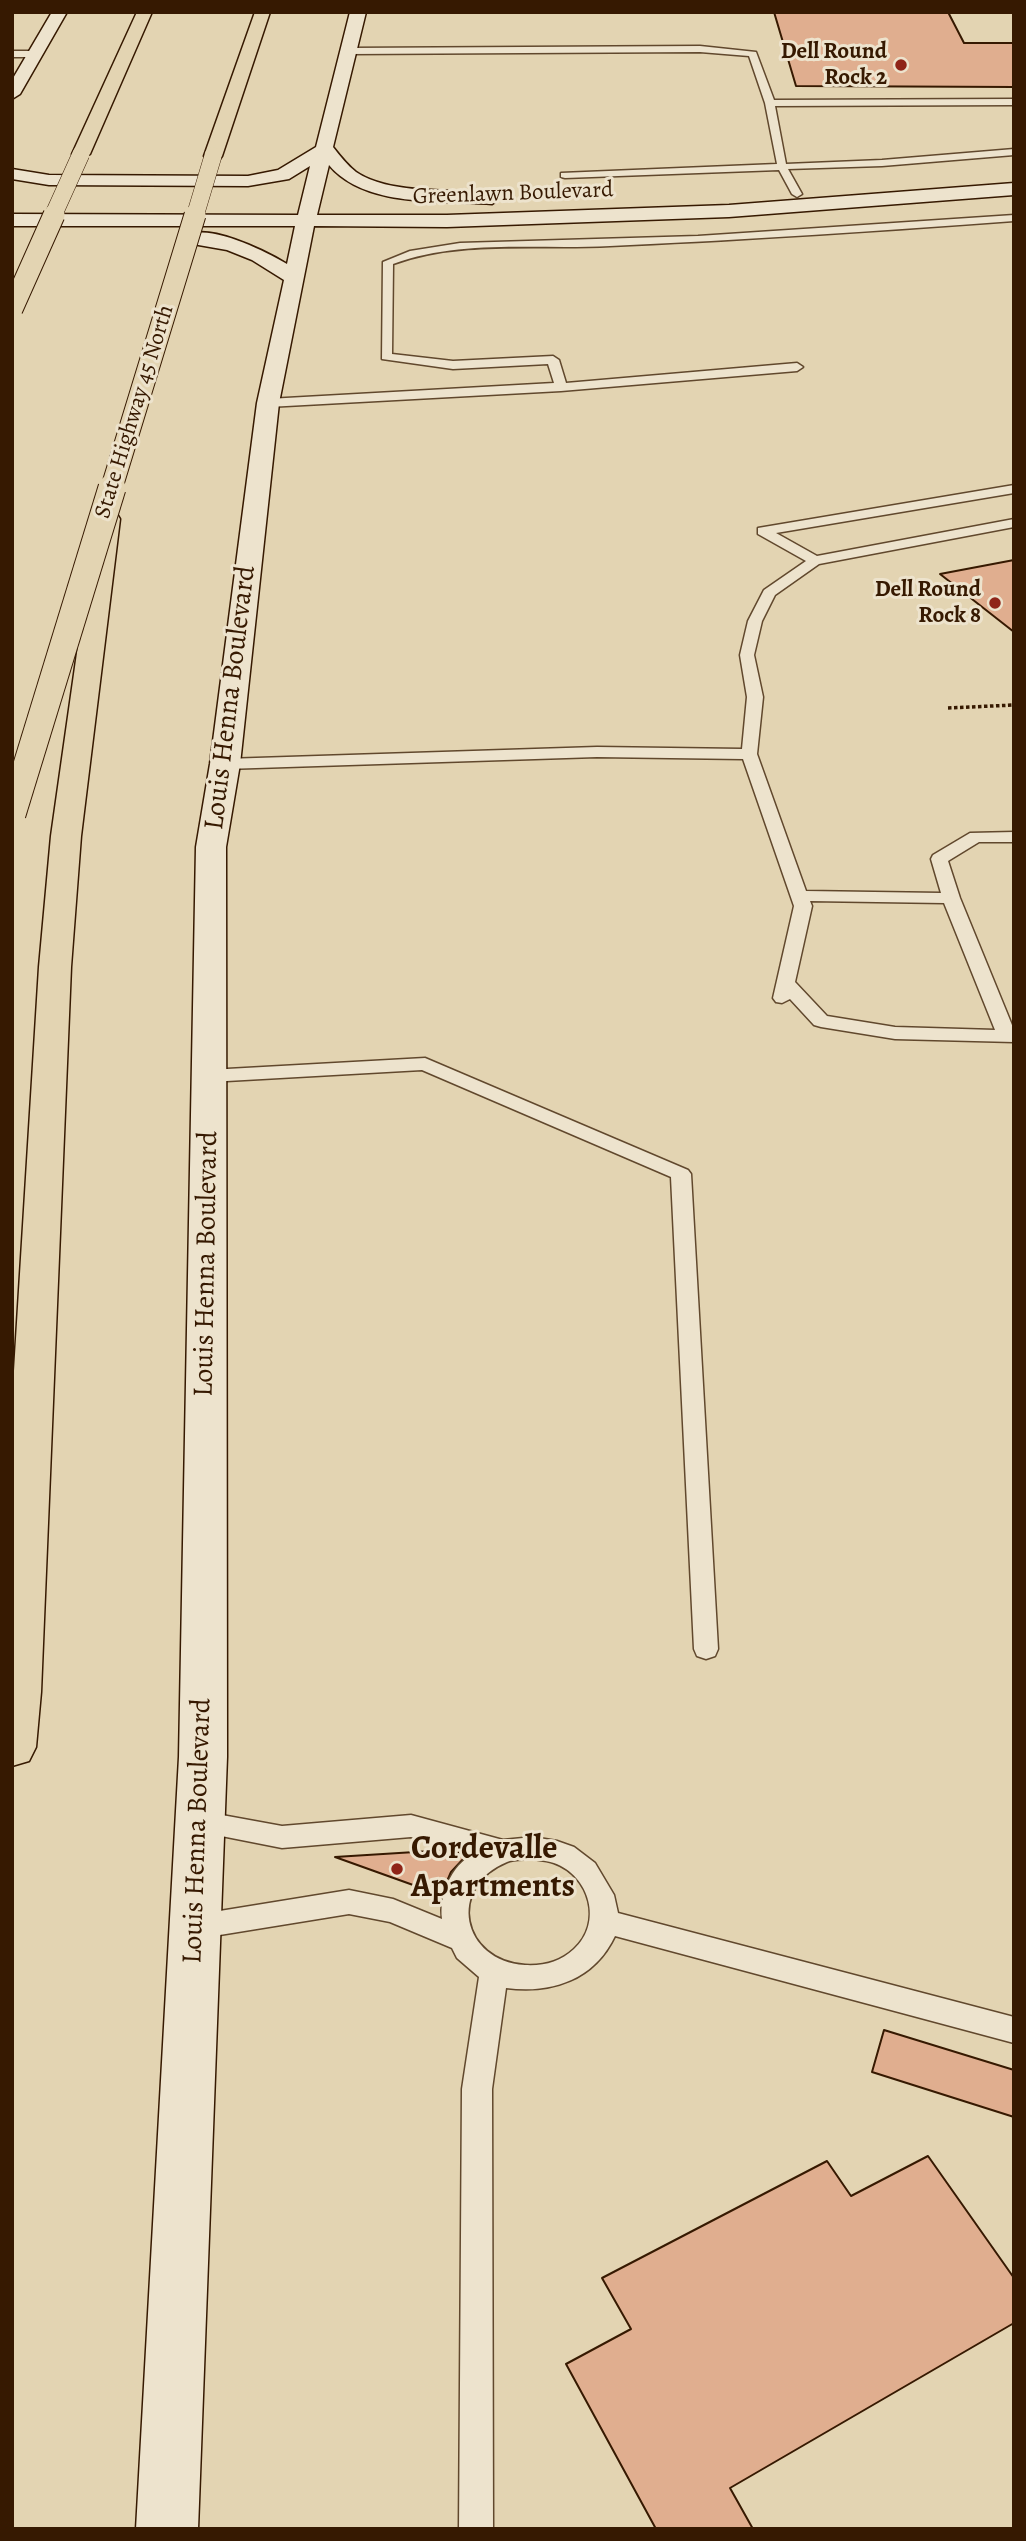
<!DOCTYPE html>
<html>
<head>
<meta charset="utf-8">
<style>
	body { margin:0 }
	#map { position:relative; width:1026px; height:2541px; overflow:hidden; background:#e3d4b2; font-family:Alegreya,serif }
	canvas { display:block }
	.frame { position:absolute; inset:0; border:14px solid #361901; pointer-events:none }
</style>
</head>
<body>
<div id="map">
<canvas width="1026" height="2541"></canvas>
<div class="frame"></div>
</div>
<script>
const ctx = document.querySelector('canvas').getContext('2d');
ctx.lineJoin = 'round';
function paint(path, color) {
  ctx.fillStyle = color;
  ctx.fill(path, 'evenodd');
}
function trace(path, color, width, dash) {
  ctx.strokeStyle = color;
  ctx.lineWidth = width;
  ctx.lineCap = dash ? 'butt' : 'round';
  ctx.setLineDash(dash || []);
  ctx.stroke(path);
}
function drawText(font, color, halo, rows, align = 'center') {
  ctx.font = font + ' Alegreya,serif';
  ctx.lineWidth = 6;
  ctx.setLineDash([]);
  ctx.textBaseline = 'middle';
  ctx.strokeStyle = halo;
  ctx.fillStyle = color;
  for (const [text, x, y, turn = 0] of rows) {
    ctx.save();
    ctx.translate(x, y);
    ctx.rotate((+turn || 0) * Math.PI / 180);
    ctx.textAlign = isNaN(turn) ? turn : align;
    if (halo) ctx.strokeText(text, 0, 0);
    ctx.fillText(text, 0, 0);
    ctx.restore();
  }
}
const building = new Path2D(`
	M774,12H948L964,43H1014V87L796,86Z
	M1014,560V632L940,574Z
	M447,1850L467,1855L451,1872L441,1895L335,1857Z
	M884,2030L1014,2070V2117L872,2072Z
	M928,2156L1014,2278V2323L730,2488L753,2529H656L566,2364L631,2329L602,2278L827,2161L851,2196Z`);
const path = new Path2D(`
	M948,708L1014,705`);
const lane = new Path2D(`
	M700,46L756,52L774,100L1014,99V105L775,106L786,164L882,160L1014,149V155L882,166L788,169L802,194L797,197L792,194L779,170L565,178L561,177V173L777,164L765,103L749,56L700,52L350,54L346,51L350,48Z
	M12,51H35L39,54L35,57H12Z
	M1014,215V221C879,231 745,240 610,246C538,250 462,239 393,264L392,354L453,361L553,356L559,360L566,383L797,363L803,367L797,371L561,391L268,407L262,403L268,399L554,383L548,364L453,369L382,359L383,262L410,251L460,243L698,236Z
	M1014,485V493L776,533L817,556L1014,519V527L819,564L775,595L762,621L754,655L763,697L757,754L806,891L941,893L931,859L933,855L970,833L1014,832V842H979L948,861L960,898L1014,1030V1042L895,1039L821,1027L814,1025L790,999L782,1003L776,1002L773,998L794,906L743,759L597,757L225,769L217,764L225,759L597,747L742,749L747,697L740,655L748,621L764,590L806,561L758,534V528ZM810,901L944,903L995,1030L895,1027L827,1016L795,982L812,906Z
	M425,1058L688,1170L691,1174L718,1649L715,1656L706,1659L697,1656L694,1649L671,1177L422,1070L209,1082L199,1076L209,1070Z
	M200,1811L282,1826L411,1815L503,1840L533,1837L557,1841L574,1847L595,1863L614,1895L618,1913L1014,2017V2043L615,1936C594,1980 552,1994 506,1988L492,2089L493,2529H459L462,2089L479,1977L457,1958L452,1948L390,1922L349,1914L195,1939L185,1935L181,1927L185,1919L195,1915L349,1890L393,1899L442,1919C439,1895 451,1866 473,1854L411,1837L282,1848L191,1830L187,1822L191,1814ZM533,1859C540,1860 548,1861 554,1863C590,1876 603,1923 574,1949C560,1962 544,1966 525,1965C462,1961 446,1887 507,1862C514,1859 525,1860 533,1859Z`);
const secondary = new Path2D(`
	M52,12H67L20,94L12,99V80Z
	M350,12H366L333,147C340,156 347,165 356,172C387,194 454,190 492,192L501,198L492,204C441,200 365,208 329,165L317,215H447L729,205L1014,183V195L729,217L447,227L314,226L279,403L240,764L226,847L227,1757L198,2529H136L179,1757L196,847L210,764L257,403L284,280L252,260L227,250L187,243L184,239C201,218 269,253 287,264L295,226H12V214L298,215L310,166L289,179L248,186L49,185L12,179V169L49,175L248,176L278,170L316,147Z`);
const highway = new Path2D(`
	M137,12H152L90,154L81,159L75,158L72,154Z
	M255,12H270L222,156L219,160H207L204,156Z
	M108,512L117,514L120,519L81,836L71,967L41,1692L36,1747L29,1761L12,1766V1403L39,967L51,836L96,519L99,514Z`);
const highwayBridgeFar2 = new Path2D(`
	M53,216L81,154
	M195,216L213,156`);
const highwayBridgeFar1 = new Path2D(`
	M12,309L54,215
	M111,490L195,215`);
const highwayBridge = new Path2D(`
	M12,814L112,488`);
const markers = [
	[901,65,7,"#8f2418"],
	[995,603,7,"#8f2418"],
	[397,1869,7,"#8f2418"]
];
const farPoinames = [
	["Dell Round",887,52],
	["Rock 2",887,78],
	["Dell Round",981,590],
	["Rock 8",981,616]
];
const farStreetnames = [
	["Greenlawn Boulevard",513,194,-2],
	["State Highway 45 North",135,412,-73]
];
const streetNames = [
	["Louis Henna Boulevard",231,698,-83],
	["Louis Henna Boulevard",207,1264,-89],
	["Louis Henna Boulevard",198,1831,-88]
];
const nearPoinames = [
	["Cordevalle",411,1850],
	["Apartments",411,1888]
];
paint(building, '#e0ae8f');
trace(building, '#361901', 2);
trace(lane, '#61482d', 3);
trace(secondary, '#361901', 3);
trace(highway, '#361901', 3);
trace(path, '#361901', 3.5, [3.5, 2.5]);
paint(lane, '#ede3cd');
paint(secondary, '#ede3cd');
paint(highway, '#e3d4b2');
trace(highwayBridgeFar2, '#361901', 18, []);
trace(highwayBridgeFar1, '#361901', 23, []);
trace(highwayBridge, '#361901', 29, []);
trace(highwayBridgeFar2, '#e3d4b2', 17);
trace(highwayBridgeFar1, '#e3d4b2', 21);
trace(highwayBridge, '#e3d4b2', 27);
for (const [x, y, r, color] of markers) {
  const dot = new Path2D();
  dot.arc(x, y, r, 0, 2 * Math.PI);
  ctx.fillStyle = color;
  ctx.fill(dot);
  trace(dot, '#ede3cd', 2.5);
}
drawText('bold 23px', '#361901', '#ede3cd', farPoinames, 'right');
drawText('23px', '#361901', '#ede3cd', farStreetnames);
drawText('28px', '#361901', '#ede3cd', streetNames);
drawText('bold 33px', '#361901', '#ede3cd', nearPoinames, 'left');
</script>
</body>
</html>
